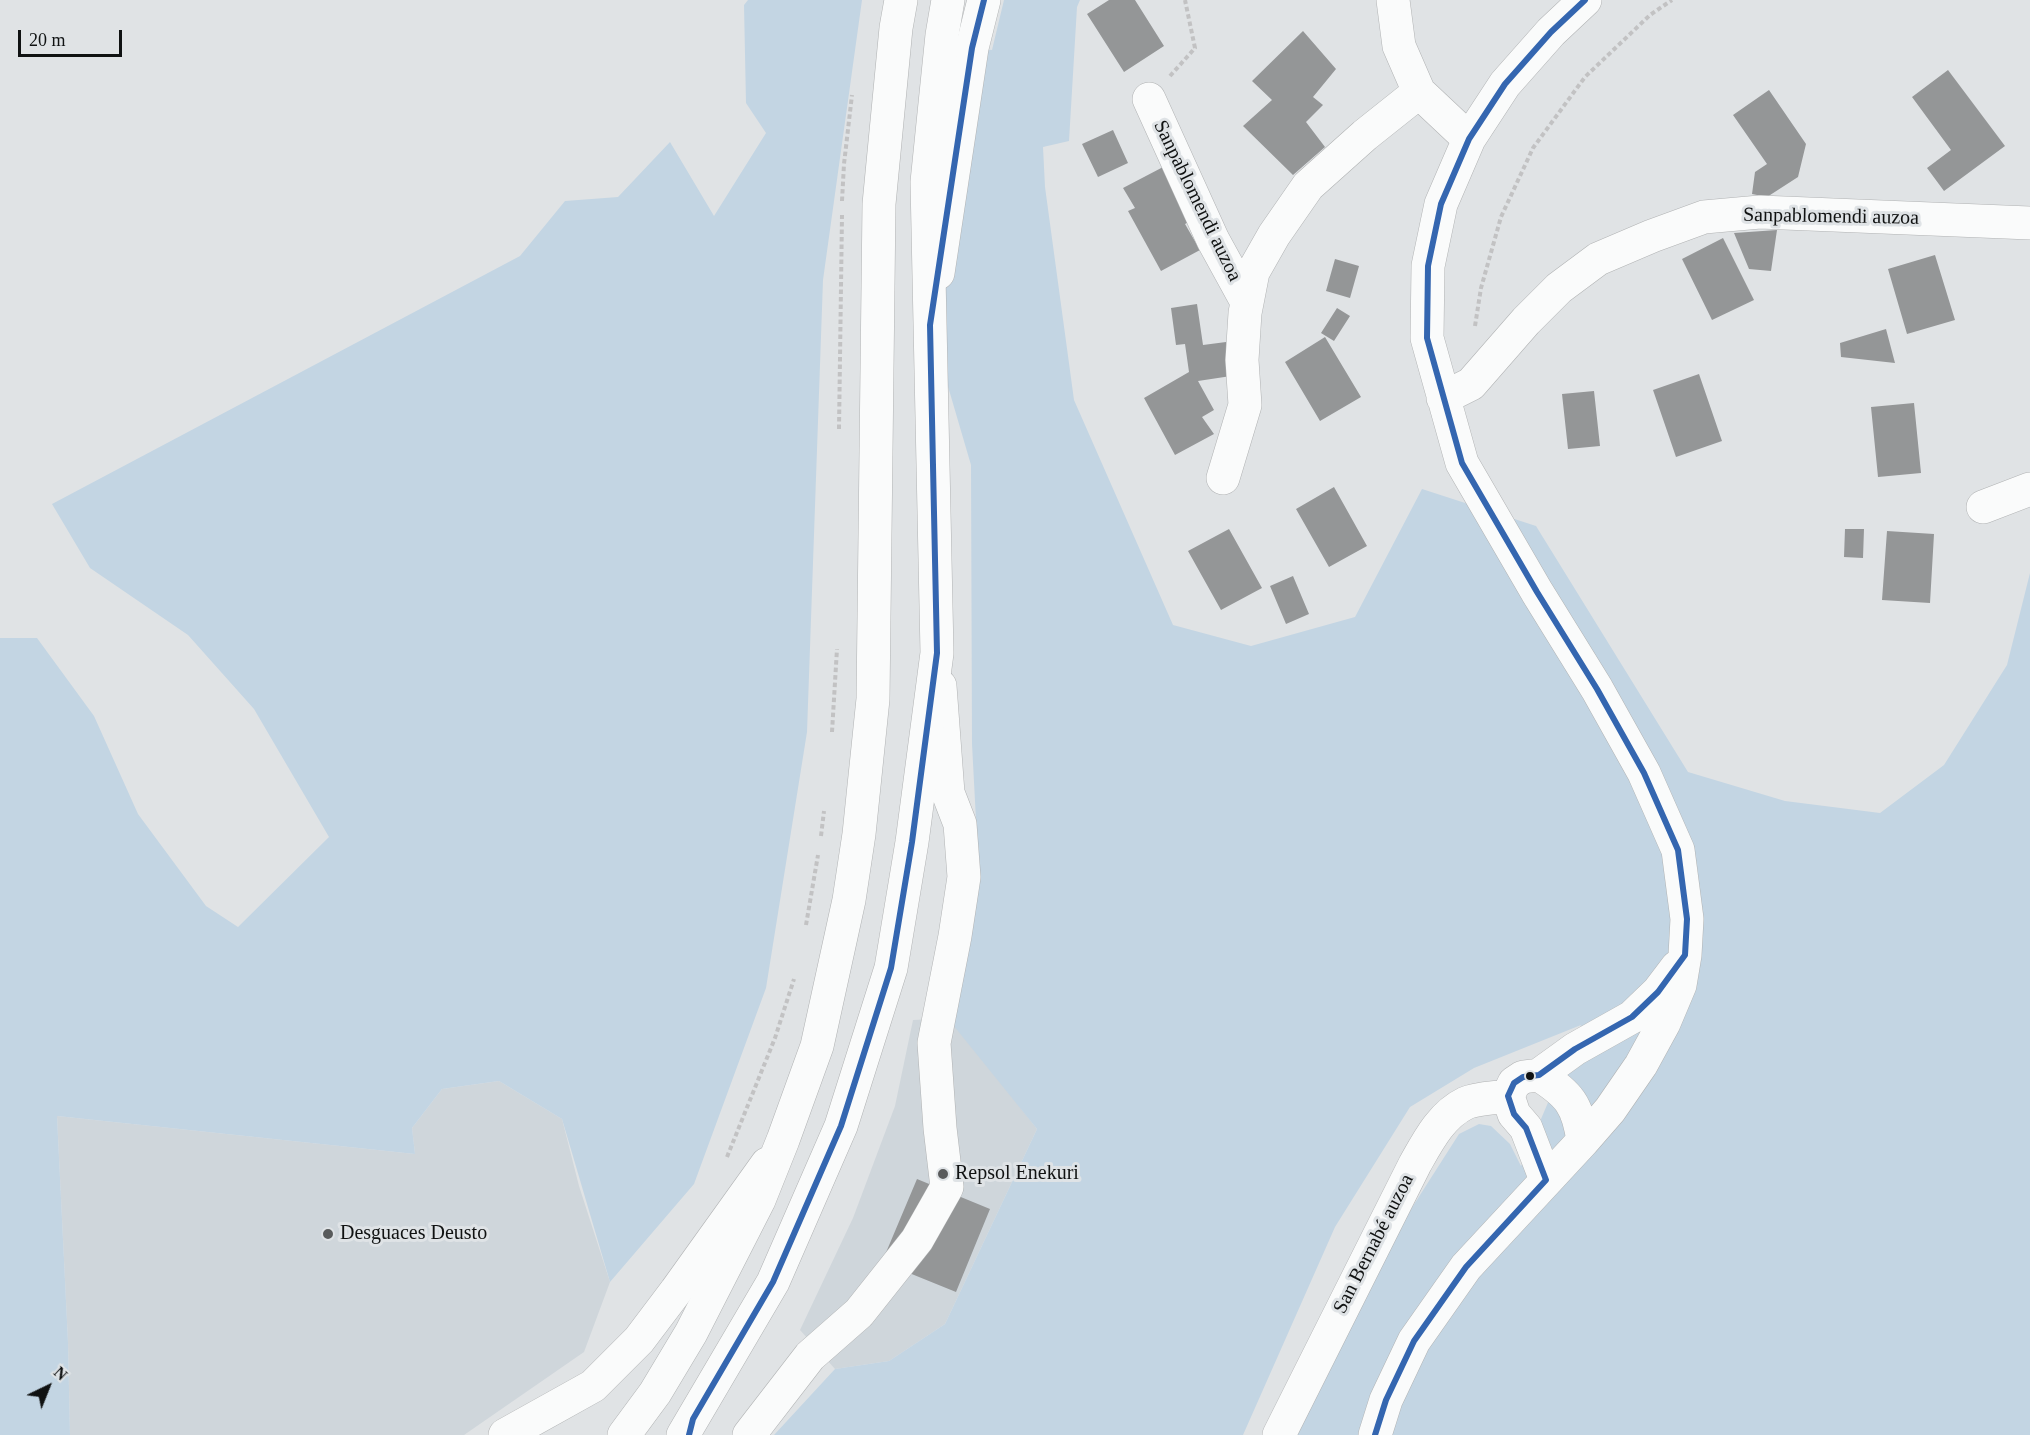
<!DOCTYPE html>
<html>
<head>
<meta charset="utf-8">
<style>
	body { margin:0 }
	#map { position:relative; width:2030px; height:1435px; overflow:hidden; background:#e0e3e5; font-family:Georgia,serif }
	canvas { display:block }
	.north { position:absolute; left:18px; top:1357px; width:60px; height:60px; -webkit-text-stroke:4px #dfe3e6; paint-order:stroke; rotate:43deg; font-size:16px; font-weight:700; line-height:24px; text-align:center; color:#101212 }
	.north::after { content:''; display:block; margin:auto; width:21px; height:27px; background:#101212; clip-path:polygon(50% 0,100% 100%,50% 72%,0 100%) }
	.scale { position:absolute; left:18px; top:30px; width:104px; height:27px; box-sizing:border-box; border:3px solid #101212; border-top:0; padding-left:8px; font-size:18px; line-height:21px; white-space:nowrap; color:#101212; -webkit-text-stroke:4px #dfe3e6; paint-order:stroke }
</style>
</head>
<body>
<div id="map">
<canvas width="2030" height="1435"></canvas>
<div class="north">N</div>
<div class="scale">20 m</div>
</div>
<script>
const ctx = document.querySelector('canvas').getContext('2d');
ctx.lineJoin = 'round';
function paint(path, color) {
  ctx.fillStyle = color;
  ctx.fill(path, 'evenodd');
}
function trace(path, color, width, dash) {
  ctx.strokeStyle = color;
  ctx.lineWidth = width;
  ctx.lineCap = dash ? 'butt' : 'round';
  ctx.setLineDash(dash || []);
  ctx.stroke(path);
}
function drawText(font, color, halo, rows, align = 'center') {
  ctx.font = font + ' Georgia,serif';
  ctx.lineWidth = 6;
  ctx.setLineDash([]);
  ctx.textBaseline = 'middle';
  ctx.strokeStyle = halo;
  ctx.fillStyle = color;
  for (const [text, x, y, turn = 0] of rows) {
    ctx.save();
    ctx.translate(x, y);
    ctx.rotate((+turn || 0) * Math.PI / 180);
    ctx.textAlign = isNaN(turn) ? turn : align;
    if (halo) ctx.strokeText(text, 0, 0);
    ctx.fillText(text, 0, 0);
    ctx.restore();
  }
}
const built = new Path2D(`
	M952,1018L1037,1129L945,1324L889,1361L835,1369L800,1330L853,1218L895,1106L913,1020Z
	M499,1081L562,1119L579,1186L610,1282L584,1352L464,1435H70L68,1342L57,1116L415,1154L412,1128L442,1089Z`);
const green = new Path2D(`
	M748,0H862L823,280L807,732L766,988L694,1184L610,1282L562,1119L499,1081L442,1089L412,1128L415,1154L57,1116L68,1342L70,1435H0V638H37L94,716L138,814L206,906L238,927L329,837L254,709L188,635L90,568L52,504L520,256L565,201L618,197L670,142L714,216L766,133L746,103L744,5Z
	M1004,0H1080L1077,7L1069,141L1043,147L1045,187L1074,400L1173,625L1251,646L1355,617L1422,489L1536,526L1688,772L1785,801L1880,813L1944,765L2007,665L2030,573V1435H1292L1344,1314L1459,1134L1479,1124L1491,1126L1510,1144L1521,1166L1581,1025L1474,1068L1410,1107L1335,1227L1243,1435H774L835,1369L889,1361L945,1324L1037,1129L941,1010L979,877L972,744L971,465L930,325L972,48L992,50Z`);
const building = new Path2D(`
	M1109,0H1135L1164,46L1124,72L1087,14Z
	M1303,31L1336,69L1313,97L1323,105L1306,122L1325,147L1293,175L1243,126L1272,100L1252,81Z
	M1948,70L2005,146L1944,191L1927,168L1951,150L1912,97Z
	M1769,90L1806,144L1798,177L1767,197L1752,194L1755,172L1767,164L1733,115Z
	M1113,130L1128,163L1098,177L1082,144Z
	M1165,166L1194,219L1185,224L1200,250L1161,271L1128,211L1135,208L1123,188Z
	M1777,230L1771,271L1749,269L1734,233Z
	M1723,238L1754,300L1712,320L1682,259Z
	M1935,255L1955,320L1907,334L1888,269Z
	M1335,259L1359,266L1350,298L1326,291Z
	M1197,304L1203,345L1226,342L1231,376L1198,381L1214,410L1202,417L1214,434L1175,455L1144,398L1189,372L1185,344L1176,345L1171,308Z
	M1337,308L1350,316L1334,341L1321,333Z
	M1886,329L1895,363L1841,357L1840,343Z
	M1325,337L1361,397L1320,421L1285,362Z
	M1699,374L1722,441L1676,457L1653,390Z
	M1594,391L1600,446L1568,449L1562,394Z
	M1914,403L1921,473L1878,477L1871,407Z
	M1334,487L1367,546L1329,567L1296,509Z
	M1229,529L1262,588L1221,610L1188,551Z
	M1845,529H1864L1863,558L1844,557Z
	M1887,531L1934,534L1930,603L1882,600Z
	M1293,576L1309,614L1286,624L1270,586Z
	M917,1179L990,1209L956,1292L882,1262Z`);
const path = new Path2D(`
	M1170,76L1195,48L1185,0
	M842,201L844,164L852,95
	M1475,326L1481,288L1501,217L1533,148L1585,77L1650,15L1672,0
	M839,429L842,215
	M832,732L837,649
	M821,836L824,811
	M806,925L818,855
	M727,1157L775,1038L794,979`);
const minor = new Path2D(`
	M1393,0L1399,46L1419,92L1469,139
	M1149,99L1213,240L1247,302
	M938,273L972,48L984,0
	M1443,398L1471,384L1526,321L1559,288L1598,259L1652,236L1704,217L1760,212L2030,223
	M1223,478L1245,405L1242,360L1245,313L1253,272L1274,235L1308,186L1365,135L1419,92
	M1983,507L2030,489
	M1539,1075C1569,1094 1578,1105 1583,1141
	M1546,1180L1526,1128L1514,1114L1508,1096L1514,1083L1523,1077L1539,1075L1575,1049L1632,1017L1658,992L1677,967
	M505,1435L593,1386L639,1340L676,1291L767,1164
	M749,1435L810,1356L859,1313L917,1240L947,1187L940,1128L934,1043L955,936L964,877L960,824L948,793L940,686
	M1279,1435L1415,1164C1428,1141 1441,1115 1466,1103C1477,1098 1495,1098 1508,1096
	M1375,1435L1386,1400L1414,1341L1466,1267L1583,1141L1610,1110L1641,1065L1664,1023L1680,985L1685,955L1687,919L1678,850L1644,773L1597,689L1537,592L1462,463L1427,338L1428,266L1441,204L1469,139L1505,84L1551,32L1585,0`);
const major = new Path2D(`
	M624,1435L655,1393L691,1333L759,1200L783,1140L817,1046L849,900L859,834L873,699L879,204L896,28L901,0
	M683,1435L773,1282L841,1126L891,968L912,842L937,653L927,182L942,35L948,0`);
const bus1 = new Path2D(`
	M689,1435L693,1419L773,1282L841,1126L891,968L912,842L937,653L930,325L972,48L984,0
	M1375,1435L1386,1400L1414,1341L1466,1267L1546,1180L1526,1128L1514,1114L1508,1096L1514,1083L1523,1077L1539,1075L1575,1049L1632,1017L1658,992L1685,955L1687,919L1678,850L1644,773L1597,689L1537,592L1462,463L1427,338L1428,266L1441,204L1469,139L1505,84L1551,32L1585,0`);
const markers = [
	[1530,1076,5,"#101212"],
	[943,1174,6,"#595b5c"],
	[328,1234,6,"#595b5c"]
];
const streetNames = [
	["Sanpablomendi auzoa",1197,201,64],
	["Sanpablomendi auzoa",1831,217,1],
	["San Bernabé auzoa",1374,1244,-63]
];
const poiNames = [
	["Repsol Enekuri",955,1174],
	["Desguaces Deusto",340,1234]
];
paint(built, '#cfd6db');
paint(green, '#c3d5e3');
paint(building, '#949697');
trace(minor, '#b0b2b3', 34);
trace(major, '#b0b2b3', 34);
trace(path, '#c2c2c3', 4, [4.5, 3]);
trace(minor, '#fafbfb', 33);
trace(major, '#fafbfb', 33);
trace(bus1, '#3466b0', 6);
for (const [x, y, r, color] of markers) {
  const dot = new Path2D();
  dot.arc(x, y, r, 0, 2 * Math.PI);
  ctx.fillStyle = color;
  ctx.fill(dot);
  trace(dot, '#dfe3e6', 2);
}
drawText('20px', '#101212', '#dfe3e6', streetNames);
drawText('20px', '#101212', '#dfe3e6', poiNames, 'left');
</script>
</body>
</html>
